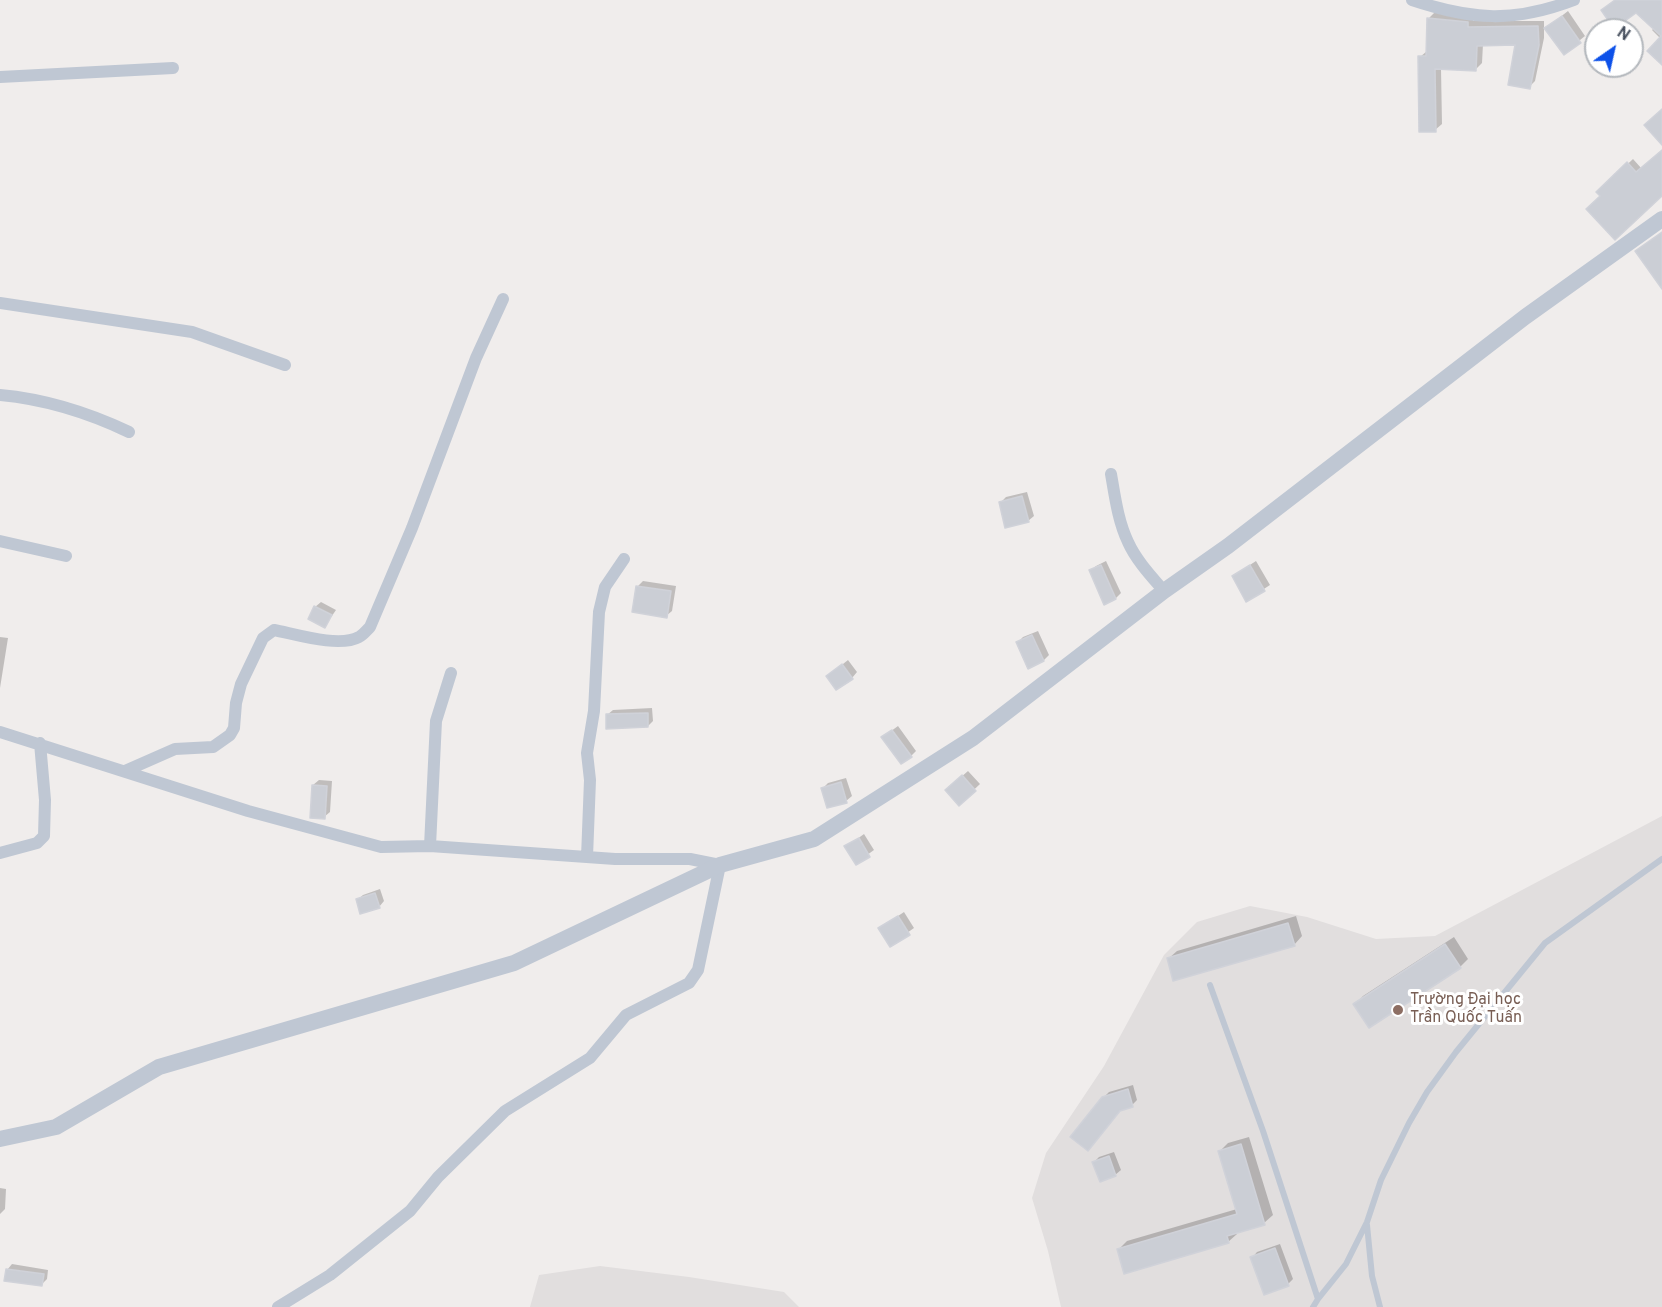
<!DOCTYPE html>
<html>
<head>
<meta charset="utf-8">
<style>
	body { margin:0 }
	#map { position:relative; width:1662px; height:1307px; overflow:hidden; background:#f0edec; font-family:Overpass,sans-serif }
	canvas { display:block }
	.north { position:absolute; left:1584px; top:18px; width:60px; height:60px; box-sizing:border-box; background:#fff; border:2px solid #b4b8bd; border-radius:50%; rotate:34deg; font-size:16px; font-weight:700; line-height:24px; text-align:center; color:#444d5b }
	.north::after { content:''; display:block; margin:auto; width:21px; height:27px; background:#0d51e9; clip-path:polygon(50% 0,100% 100%,50% 72%,0 100%) }
</style>
</head>
<body>
<div id="map">
<canvas width="1662" height="1307"></canvas>
<div class="north">N</div>
</div>
<script>
const ctx = document.querySelector('canvas').getContext('2d');
ctx.lineJoin = 'round';
function paint(path, color) {
  ctx.fillStyle = color;
  ctx.fill(path, 'evenodd');
}
function trace(path, color, width, dash) {
  ctx.strokeStyle = color;
  ctx.lineWidth = width;
  ctx.lineCap = dash ? 'butt' : 'round';
  ctx.setLineDash(dash || []);
  ctx.stroke(path);
}
function drawText(font, color, halo, rows, align = 'center') {
  ctx.font = font + ' Overpass,sans-serif';
  ctx.lineWidth = 6;
  ctx.setLineDash([]);
  ctx.textBaseline = 'middle';
  ctx.strokeStyle = halo;
  ctx.fillStyle = color;
  for (const [text, x, y, turn = 0] of rows) {
    ctx.save();
    ctx.translate(x, y);
    ctx.rotate((+turn || 0) * Math.PI / 180);
    ctx.textAlign = isNaN(turn) ? turn : align;
    if (halo) ctx.strokeText(text, 0, 0);
    ctx.fillText(text, 0, 0);
    ctx.restore();
  }
}
const education = new Path2D(`
	M1662,816V1307H1061L1048,1251L1032,1198L1046,1153L1104,1066L1164,955L1197,922L1250,906L1307,917L1376,939L1435,936Z
	M600,1266L689,1277L784,1292L799,1307H530L539,1275Z`);
const shadow = new Path2D(`
	M1615,0H1662V63L1661,39L1652,30L1654,28L1636,11Z
	M1568,11L1585,36L1564,53L1546,28Z
	M1435,12L1473,17V21H1544V38L1535,81L1529,87L1517,44H1483L1482,63L1476,69L1441,68L1442,124L1435,130L1420,57L1427,51L1429,18Z
	M1662,151V196H1602L1598,192L1633,159L1642,169Z
	M1027,492L1034,516L1028,521L1000,503L1006,497Z
	M1106,561L1121,593L1116,598L1105,603L1090,571L1096,566Z
	M1256,561L1270,585L1247,600L1233,576Z
	M643,581L676,586L672,611L666,616L638,586Z
	M321,602L336,610L325,626L315,607Z
	M1038,631L1049,655L1044,660L1029,667L1018,642L1023,637Z
	M0,637L8,638L0,688Z
	M848,660L857,672L852,678L828,676Z
	M652,708L653,721L648,726L607,715L613,710Z
	M898,726L916,751L911,756L883,737Z
	M968,771L980,784L959,804L952,785Z
	M846,778L852,796L846,801L823,788L828,783Z
	M319,780L332,781L330,812L324,817L313,785Z
	M864,834L874,850L856,863L846,847Z
	M380,889L384,901L379,907L357,900L363,895Z
	M904,912L914,928L890,945L880,928Z
	M1296,916L1302,936L1294,945L1168,959L1177,951Z
	M1454,937L1468,959L1460,967L1355,1005L1363,996Z
	M1133,1085L1137,1100L1132,1105L1103,1098L1109,1092Z
	M1249,1137L1273,1215L1264,1223L1236,1232L1237,1234L1228,1242L1119,1249L1127,1241L1237,1209L1220,1151L1228,1143Z
	M1114,1152L1121,1170L1115,1175L1094,1162L1099,1157Z
	M0,1188L6,1189L5,1209L0,1214Z
	M1280,1244L1293,1279L1288,1284L1252,1258L1257,1252Z
	M12,1264L48,1270L47,1279L42,1284L7,1270Z`);
const building = new Path2D(`
	M1615,0H1662V65L1647,51L1661,36L1636,13L1614,29L1601,10Z
	M1562,16L1581,43L1564,55L1544,28Z
	M1427,18L1468,22V27L1538,26L1539,45L1530,89L1508,85L1515,45L1477,46L1476,71L1435,69L1436,132H1419L1418,56H1426Z
	M1662,109V145L1644,125Z
	M1662,150V196L1615,240L1586,209L1600,196L1596,192L1627,162L1636,172Z
	M1662,232V289L1635,251Z
	M1022,496L1029,522L1005,528L999,502Z
	M1101,565L1116,599L1104,605L1089,570Z
	M1250,565L1265,591L1246,602L1232,576Z
	M636,586L671,591L667,618L632,612Z
	M314,606L332,615L325,628L308,619Z
	M1032,635L1044,661L1028,669L1016,642Z
	M842,664L853,679L836,690L826,676Z
	M648,713V727L606,729V714Z
	M892,730L912,757L901,764L881,737Z
	M962,775L976,791L959,806L945,790Z
	M841,782L847,803L827,808L821,788Z
	M312,785L327,786L325,819L310,818Z
	M859,838L870,857L856,865L844,846Z
	M375,893L380,908L360,914L356,899Z
	M898,916L910,935L890,947L878,928Z
	M1288,923L1295,946L1173,981L1167,958Z
	M1445,944L1461,968L1369,1028L1353,1004Z
	M1128,1089L1133,1107L1120,1111L1088,1151L1070,1137L1102,1097Z
	M1241,1144L1265,1225L1227,1236L1229,1243L1124,1274L1117,1249L1237,1214L1218,1151Z
	M1109,1156L1116,1176L1100,1182L1092,1162Z
	M1275,1248L1289,1286L1264,1295L1250,1257Z
	M6,1269L44,1274L42,1286L4,1281Z`);
const service = new Path2D(`
	M1210,985L1263,1131L1318,1299L1313,1307
	M1367,1225L1372,1276L1380,1307
	M1318,1299L1346,1264L1367,1222L1381,1180L1409,1123L1427,1092L1456,1052L1545,943L1662,859`);
const minor = new Path2D(`
	M1412,0C1472,20 1514,23 1574,0
	M0,77L173,68
	M0,303L192,332L285,365
	M0,395C44,399 89,413 129,432
	M1111,474C1115,497 1118,521 1128,542C1136,560 1151,576 1164,591
	M0,541L66,556
	M0,732L248,811L381,847L430,846L615,859H690L720,865L698,970L689,983L626,1015L590,1058L505,1111L438,1177L410,1211L330,1275L278,1307
	M125,771L175,749L213,747L230,735L234,728L236,703L241,684L263,638L274,630C295,634 339,648 359,637C363,635 367,630 370,627L412,528L476,358L503,299
	M430,846L436,721L451,673
	M0,853L37,843L44,836L45,800L40,743
	M587,857L590,780L587,753L594,711L599,612L605,587L624,559`);
const tertiary = new Path2D(`
	M0,1139L56,1127L159,1067L514,963L720,865L814,839L973,738L1164,591L1228,546L1525,317L1662,219`);
const markers = [
	[1398,1010,6,"#8d6e63"]
];
const educationNames = [
	["Trường Đại học",1410,1001],
	["Trần Quốc Tuấn",1410,1019]
];
paint(education, '#e1dede');
paint(shadow, '#0003');
paint(building, '#cbced5');
trace(building, '#d0d2d9', 1.5);
trace(service, '#bfc7d3', 6);
trace(minor, '#bfc7d3', 12);
trace(tertiary, '#bfc7d3', 16);
for (const [x, y, r, color] of markers) {
  const dot = new Path2D();
  dot.arc(x, y, r, 0, 2 * Math.PI);
  ctx.fillStyle = color;
  ctx.fill(dot);
  trace(dot, '#fff', 2);
}
drawText('16px', '#785e54', '#fff', educationNames, 'left');
</script>
</body>
</html>
